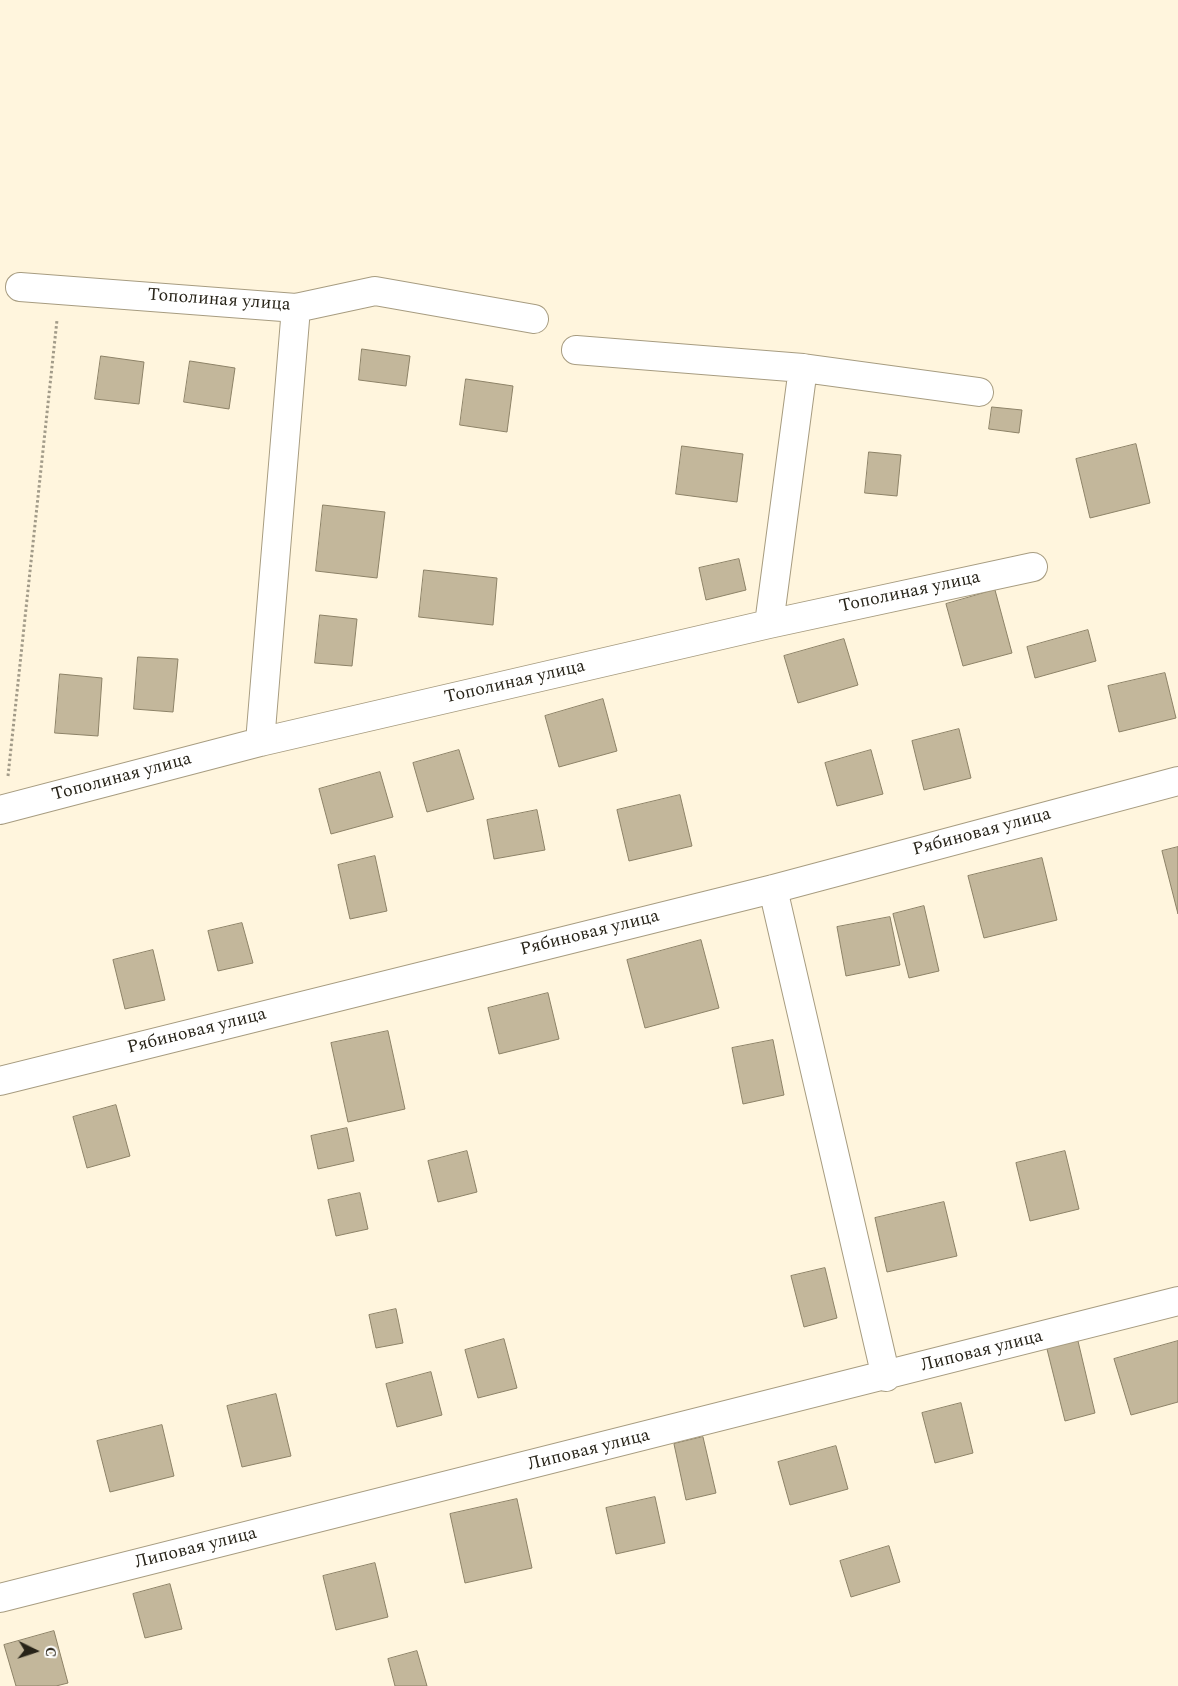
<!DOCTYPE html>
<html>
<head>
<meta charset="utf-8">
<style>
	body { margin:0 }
	#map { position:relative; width:1178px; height:1686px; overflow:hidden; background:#fff5dd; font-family:Spectral,serif }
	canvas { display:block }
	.north { position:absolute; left:10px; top:1626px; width:50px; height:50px; -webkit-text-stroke:4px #fff; paint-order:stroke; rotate:94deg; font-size:14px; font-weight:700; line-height:20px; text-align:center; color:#272318 }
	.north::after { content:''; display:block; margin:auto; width:18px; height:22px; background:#272318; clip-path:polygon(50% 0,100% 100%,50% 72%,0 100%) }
</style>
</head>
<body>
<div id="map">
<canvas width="1178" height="1686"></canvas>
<div class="north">С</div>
</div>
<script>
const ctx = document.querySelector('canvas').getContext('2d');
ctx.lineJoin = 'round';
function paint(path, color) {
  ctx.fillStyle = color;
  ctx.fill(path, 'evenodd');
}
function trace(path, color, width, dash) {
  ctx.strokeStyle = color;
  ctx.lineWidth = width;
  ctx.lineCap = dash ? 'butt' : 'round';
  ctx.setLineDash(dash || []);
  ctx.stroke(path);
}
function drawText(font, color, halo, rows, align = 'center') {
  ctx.font = font + ' Spectral,serif';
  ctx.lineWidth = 5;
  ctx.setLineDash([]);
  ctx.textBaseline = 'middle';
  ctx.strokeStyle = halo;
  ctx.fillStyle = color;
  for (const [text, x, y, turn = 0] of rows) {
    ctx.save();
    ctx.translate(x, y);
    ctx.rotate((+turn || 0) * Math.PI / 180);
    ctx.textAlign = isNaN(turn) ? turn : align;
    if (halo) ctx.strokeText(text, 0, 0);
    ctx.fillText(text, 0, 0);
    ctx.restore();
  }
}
const building = new Path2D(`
	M362,349L410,356L406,386L359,380Z
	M101,356L144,362L139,404L95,399Z
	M190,361L235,368L229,409L184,402Z
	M466,379L513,386L507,432L460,425Z
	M992,407L1022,410L1019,433L989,429Z
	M1136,444L1150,503L1090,518L1076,459Z
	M682,446L743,454L737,502L676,494Z
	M869,452L901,455L897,496L865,493Z
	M323,505L385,512L377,578L316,571Z
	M739,559L746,590L706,600L699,568Z
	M424,570L497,578L493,625L419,617Z
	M995,590L1012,653L963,666L946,604Z
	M320,615L357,619L352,666L315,663Z
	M1088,630L1096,661L1035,678L1027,647Z
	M844,639L858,685L798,703L784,656Z
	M138,657L178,659L173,712L134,709Z
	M1165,673L1176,718L1119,732L1108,686Z
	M60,674L102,678L98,736L55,733Z
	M603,699L617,751L559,767L545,716Z
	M959,729L971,778L924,790L912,741Z
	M459,750L474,799L427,812L413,763Z
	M871,750L883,794L837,806L825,763Z
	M380,772L393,817L331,834L319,789Z
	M680,795L692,846L629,861L617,810Z
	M537,810L545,850L494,859L487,820Z
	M1178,847V914L1162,851Z
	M375,856L387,911L350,919L338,865Z
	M1042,858L1057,920L984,938L968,876Z
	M924,906L939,971L909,978L893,914Z
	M890,917L900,965L846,976L837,927Z
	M242,923L253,963L218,971L208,931Z
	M701,940L719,1008L645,1028L627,960Z
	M153,950L165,1000L125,1009L113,960Z
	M548,993L559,1039L499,1054L488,1008Z
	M388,1031L405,1109L348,1122L331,1043Z
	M773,1040L784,1095L743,1104L732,1048Z
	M116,1105L130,1156L87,1168L73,1117Z
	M347,1128L354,1161L318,1169L311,1136Z
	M467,1151L477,1192L438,1202L428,1161Z
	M1065,1151L1079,1209L1030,1221L1016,1163Z
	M360,1193L368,1229L336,1236L328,1200Z
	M944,1202L957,1256L887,1272L875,1218Z
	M825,1268L837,1318L804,1327L791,1276Z
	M396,1309L403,1343L376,1348L369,1315Z
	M504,1339L517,1388L478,1398L465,1350Z
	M1078,1341L1095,1413L1065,1421L1047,1349Z
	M1178,1341V1402L1131,1415L1114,1359Z
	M431,1372L442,1415L397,1427L386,1384Z
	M276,1394L291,1456L242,1467L227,1406Z
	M961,1403L973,1453L935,1463L922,1413Z
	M162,1425L174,1476L110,1492L97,1441Z
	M703,1437L716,1493L686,1500L674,1444Z
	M836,1446L848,1489L790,1505L778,1462Z
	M655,1497L665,1543L616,1554L606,1508Z
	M517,1499L532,1568L465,1583L450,1514Z
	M889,1546L900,1582L851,1597L840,1561Z
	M375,1563L388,1617L336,1630L323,1576Z
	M170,1584L182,1629L145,1638L133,1594Z
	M54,1631L68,1683L56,1686H16L4,1645Z
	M417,1651L427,1686H395L388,1659Z`);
const path = new Path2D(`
	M8,776L57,320`);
const minor = new Path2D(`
	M20,287L296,308L375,291L534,319
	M576,350L803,368L979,392
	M769,624L803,368
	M260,742L296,308
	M0,810L260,742L769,624L1033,567
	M773,889L886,1377
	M0,1081L773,889L1178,781
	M0,1598L1178,1301`);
const streetNames = [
	["Тополиная улица",219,301,4],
	["Тополиная улица",910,593,-12],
	["Тополиная улица",515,683,-13],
	["Тополиная улица",122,778,-15],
	["Рябиновая улица",982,833,-15],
	["Рябиновая улица",590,934,-14],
	["Рябиновая улица",197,1032,-14],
	["Липовая улица",982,1352,-14],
	["Липовая улица",589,1451,-14],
	["Липовая улица",196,1549,-14]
];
paint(building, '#c3b79b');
trace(building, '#8d8267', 1);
trace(minor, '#a79c80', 30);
trace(path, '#a29b89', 3, [2.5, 2.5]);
trace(minor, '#fff', 28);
drawText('18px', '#272318', '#fff', streetNames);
</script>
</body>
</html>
